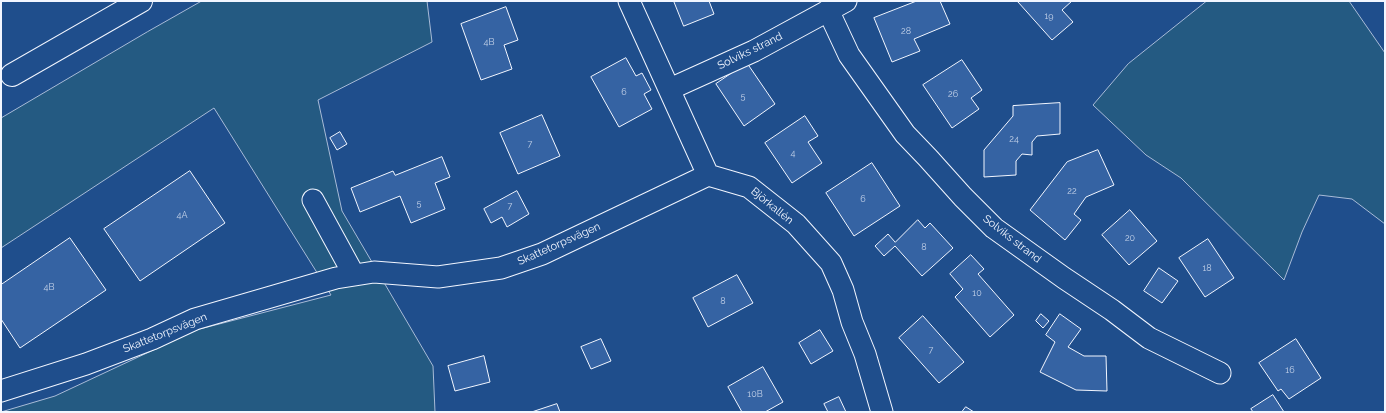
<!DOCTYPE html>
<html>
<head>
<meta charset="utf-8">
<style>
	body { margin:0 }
	#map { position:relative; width:1386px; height:413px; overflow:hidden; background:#1f4e8c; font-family:Raleway,sans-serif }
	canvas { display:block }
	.frame { position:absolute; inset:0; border:2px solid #f2f6ff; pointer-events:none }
</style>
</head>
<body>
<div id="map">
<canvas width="1386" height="413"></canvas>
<div class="frame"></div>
</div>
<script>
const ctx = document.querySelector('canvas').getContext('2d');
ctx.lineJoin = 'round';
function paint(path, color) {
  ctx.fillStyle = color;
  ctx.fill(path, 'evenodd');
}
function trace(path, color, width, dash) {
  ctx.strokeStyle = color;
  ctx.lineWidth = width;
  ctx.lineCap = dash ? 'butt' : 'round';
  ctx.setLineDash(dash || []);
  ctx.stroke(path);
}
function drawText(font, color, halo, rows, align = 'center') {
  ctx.font = font + ' Raleway,sans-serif';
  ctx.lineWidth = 3;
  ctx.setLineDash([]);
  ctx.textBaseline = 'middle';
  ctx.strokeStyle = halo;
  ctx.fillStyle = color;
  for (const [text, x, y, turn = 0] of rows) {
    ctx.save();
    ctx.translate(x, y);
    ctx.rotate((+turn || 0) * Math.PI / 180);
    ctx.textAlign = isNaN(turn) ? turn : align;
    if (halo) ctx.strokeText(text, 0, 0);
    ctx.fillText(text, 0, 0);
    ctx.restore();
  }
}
const green = new Path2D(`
	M202,1H427L432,42L318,100L342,211L433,366L435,412H1L55,396L196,330L331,295L214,108L1,248V118L147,32Z
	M1207,1H1349L1385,53V224L1352,199L1319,195L1302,232L1284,280L1181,178L1146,155L1093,105L1128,64Z`);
const building = new Path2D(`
	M674,1H709L714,14L684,26Z
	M917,1H940L950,24L914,39L920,51L892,62L874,18Z
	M1019,1H1072L1062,10L1073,22L1052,40L1018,2Z
	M506,7L518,40L504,45L512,69L481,80L461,24Z
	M626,58L636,76L642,73L651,90L644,94L652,109L619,127L591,77Z
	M962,60L982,90L971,98L979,109L952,128L923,85Z
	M747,63L775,104L744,126L716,84Z
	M1060,103V134L1037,136L1032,142V155L1022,154L1016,161V175L984,177V150L1013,116V106Z
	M542,115L560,156L518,174L500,133Z
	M805,116L818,136L808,142L822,163L792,183L765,143Z
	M340,132L347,144L337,150L330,138Z
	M1098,150L1114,185L1086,197L1074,214L1081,220L1065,240L1030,210L1067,162Z
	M442,157L450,177L435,183L445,209L411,223L400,196L360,212L351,188L393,171L395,175Z
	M872,163L900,206L854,236L826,193Z
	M190,171L225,223L140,281L104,229Z
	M517,191L529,214L507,227L502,217L491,223L484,209Z
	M1130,210L1157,241L1129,265L1102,235Z
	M918,220L925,228L930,223L953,248L922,276L895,246L884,256L875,246L888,234L895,242Z
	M70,238L106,290L20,348L1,319V285Z
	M1208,239L1234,278L1205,297L1179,258Z
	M971,255L984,269L978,274L1014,315L990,337L955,297L963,289L950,274Z
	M1159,268L1178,281L1162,303L1144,291Z
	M737,275L753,303L708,327L693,298Z
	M1041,314L1049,321L1043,328L1036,321Z
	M1060,314L1081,329L1068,347L1084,356H1106L1107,391L1076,390L1040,372L1055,342L1046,335Z
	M923,316L964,362L939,383L899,338Z
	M820,330L833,351L811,364L799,343Z
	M601,339L611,361L591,369L581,347Z
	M1296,339L1321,378L1289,399L1281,389L1278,391L1259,363Z
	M484,356L490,382L455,391L448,366Z
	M763,367L783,402L765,412H742L728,387Z
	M1273,395L1284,412H1253L1251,409Z
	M839,397L846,412H828L824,404Z
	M557,404L560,412H532Z
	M966,407L974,412H962Z`);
const minor = new Path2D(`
	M629,1L708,175
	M828,10L849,55L905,134L928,158L963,197L994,228L1064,278L1112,310L1149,338L1220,373
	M670,89L754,51L846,1
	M708,175L749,187L796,224L831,263L843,290L852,322L865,354L882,412
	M313,200L354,275
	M1,391L86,364L152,339L195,319L336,278L374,272L438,277L501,268L542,254L708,175`);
const motorway = new Path2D(`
	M12,75L141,1`);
const numberNames = [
	["19",1049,16],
	["28",906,31],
	["4B",489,42],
	["6",624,92],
	["26",953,94],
	["5",743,96],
	["24",1014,139],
	["7",530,144],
	["4",793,153],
	["22",1072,191],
	["6",863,199],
	["5",419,203],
	["7",510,206],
	["4A",182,215],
	["20",1130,238],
	["8",924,247],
	["18",1207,268],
	["4B",49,287],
	["10",977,293],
	["8",723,301],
	["7",931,350],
	["16",1290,370],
	["10B",755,394]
];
const streetNames = [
	["Solviks strand",750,51,-26],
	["Björkallén",772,206,39],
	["Solviks strand",1012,239,38],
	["Skattetorpsvägen",559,244,-24],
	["Skattetorpsvägen",165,333,-22]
];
paint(green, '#245a82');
trace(green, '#a8bbd7', 1);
paint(building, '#3563a3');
trace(building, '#f2f6ff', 1);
trace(minor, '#f2f6ff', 23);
trace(motorway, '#f2f6ff', 24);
trace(minor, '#1f4e8c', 21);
trace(motorway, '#1f4e8c', 22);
drawText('9px', '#c3d1e8', null, numberNames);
drawText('11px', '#f2f6ff', '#1f4e8c', streetNames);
</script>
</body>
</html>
